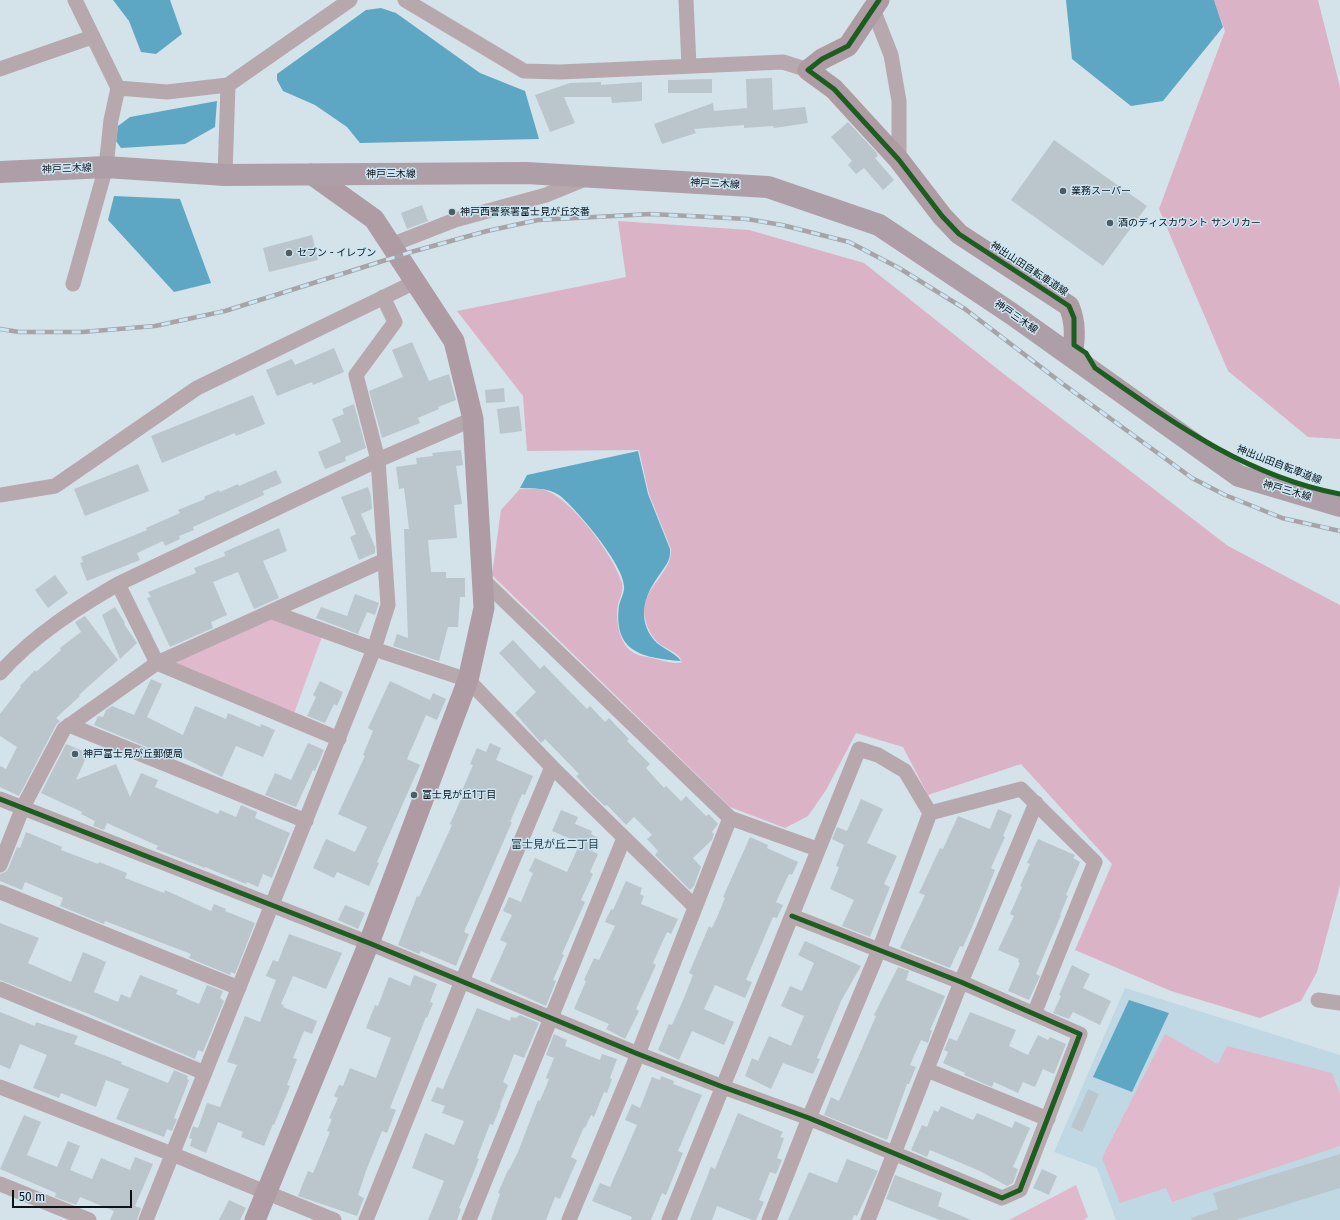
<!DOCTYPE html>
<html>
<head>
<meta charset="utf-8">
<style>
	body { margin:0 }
	#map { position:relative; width:1340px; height:1220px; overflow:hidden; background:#d4e2ea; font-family:"Fira Sans",sans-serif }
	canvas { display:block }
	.scale { position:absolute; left:12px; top:1190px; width:120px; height:18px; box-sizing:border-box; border:2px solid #0a1318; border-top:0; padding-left:5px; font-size:12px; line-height:14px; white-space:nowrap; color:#0a1318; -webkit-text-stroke:3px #cce5f2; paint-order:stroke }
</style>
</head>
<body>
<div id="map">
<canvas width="1340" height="1220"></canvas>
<div class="scale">50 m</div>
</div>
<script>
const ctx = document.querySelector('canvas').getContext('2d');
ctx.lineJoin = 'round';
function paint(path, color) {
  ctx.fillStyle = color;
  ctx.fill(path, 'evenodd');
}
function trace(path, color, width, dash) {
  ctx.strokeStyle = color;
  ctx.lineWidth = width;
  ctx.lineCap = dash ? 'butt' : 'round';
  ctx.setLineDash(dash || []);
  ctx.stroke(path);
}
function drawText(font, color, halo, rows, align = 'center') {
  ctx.font = font + ' "Fira Sans","Noto Sans JP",sans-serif';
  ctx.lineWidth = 3;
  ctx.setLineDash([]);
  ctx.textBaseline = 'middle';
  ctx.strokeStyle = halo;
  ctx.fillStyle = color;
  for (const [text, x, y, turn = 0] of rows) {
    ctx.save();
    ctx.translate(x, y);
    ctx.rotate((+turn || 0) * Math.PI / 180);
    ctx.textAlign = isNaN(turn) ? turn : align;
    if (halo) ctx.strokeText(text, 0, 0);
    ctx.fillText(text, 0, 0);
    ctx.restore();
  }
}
const built = new Path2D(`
	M1125,988L1340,1055V1220H1116L1097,1168L1054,1152Z`);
const green = new Path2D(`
	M272,612L324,631L292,719L157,663Z
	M1165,1034L1218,1064L1227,1046L1332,1073L1340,1094V1146L1172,1202L1166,1188L1120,1203L1102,1158Z
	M1076,1185L1088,1217L1084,1220H1009Z`);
const forest = new Path2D(`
	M1214,0H1318L1340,87V439L1308,437L1228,371L1159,209L1225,31Z
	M618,221L749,230L864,263L1000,371L1228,546L1340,605V884L1338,893L1317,972L1301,1001L1260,1018L1171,991L1075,950L1112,864L1021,764L928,795L903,747L856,733L826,790L808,816L785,828L730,807L492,575L501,510L520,489C528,490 537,488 544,490C571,497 615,558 622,583C624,590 620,598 618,604C615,620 619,645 634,653C639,656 647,657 652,658C661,660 674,665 682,662C680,653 668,650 661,645C652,639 645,624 644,613C643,587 673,572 671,549L649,494L639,450L527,451L523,396L457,311L626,277Z`);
const water = new Path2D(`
	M113,0H170L182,34L156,54L141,52L129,21Z
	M1066,0H1214L1223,27L1163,101L1131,106L1072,59Z
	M381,8L396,13L480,73L525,91L539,139L360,143L347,127L315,105L283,91L277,80V74L366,10Z
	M217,101L215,127L185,144L121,148L116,141L118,126L130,117Z
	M114,196L180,199L211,283L174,292L108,220Z
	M638,451L648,494L670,549C671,560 666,565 660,574C646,593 637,614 651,636C658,648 673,650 681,661C644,658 613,653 619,606C620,600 625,592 624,586C624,565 576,508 559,495C547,487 534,489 520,488L527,475Z
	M1129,1000L1169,1013L1132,1092L1093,1077Z`);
const building = new Path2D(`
	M772,78L773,110L805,107L808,123L774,128L773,126L744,128V125L694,129L696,133L662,144L654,124L713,103L714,111L747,108L746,79Z
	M712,79V93H668V80Z
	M601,82V85L642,82V101L612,103L611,97H564L575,123L550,132L535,95L570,83Z
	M848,122L876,152L878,156L875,158L894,180L883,190L864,168L856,174L848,165L852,161L831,137Z
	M1054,140L1147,206L1103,266L1011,200Z
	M422,205L428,221L407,229L401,213Z
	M312,235L318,260L269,272L263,248Z
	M412,342L429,381L449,374L456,400L438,407L439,409L418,418L420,423L382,438L369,391L403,377L392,350Z
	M334,348L344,372L313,385L312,382L277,396L266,370L292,359L295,365Z
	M504,388L505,402L486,403L485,390Z
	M253,395L265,424L236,436L235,433L162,463L151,436Z
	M354,404L366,448L345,457L346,461L325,469L318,452L341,442L332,419L344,414L342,409Z
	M519,406L522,431L500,434L497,409Z
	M461,450L463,465L456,466L462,504L454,505L457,538L428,540L431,572H446V578H465V597H460L458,627H448L439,661L393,646L397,634L408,638L404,529H409L404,488L399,489L396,467L417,464L416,458L433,456L432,453Z
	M138,464L149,491L85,516L74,489Z
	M276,470L282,483L263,491L264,495L193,527L194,530L179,536L180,539L165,546L163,541L137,553L140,560L87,581L80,563L83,562L81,557L147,530L146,528L180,513L178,510L205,499L204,497L219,490L220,492L238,484L239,486Z
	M368,487L371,496L372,509L361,514L375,547V553L359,560L350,537L356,534L341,497Z
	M279,528L287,551L263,561L279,598L254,609L238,572L213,582L227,615L211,622L213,628L170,647L147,598L151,597L148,592L196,573L194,568L225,556L224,552Z
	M55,575L68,593L48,608L35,590Z
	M355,594L379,603L375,615L367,612L358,634L316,618L321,607L347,616Z
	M115,607L125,623L124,624L137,643L120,659L102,615Z
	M85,616L118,660L79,695L80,696L56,718L60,721L56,725L19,796L0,787V766L6,769L17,747L0,736V714L21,687L20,686L35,670L36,672L61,650L60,648L81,632L75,622Z
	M513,640L540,669L544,665L587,709L590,706L605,722L609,718L629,739L627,741L650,764L646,768L664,788L666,786L681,801L686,796L706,816L709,814L718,824L712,832L714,834L712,840L693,858L701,867L694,886L690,890L655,855L658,851L647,839L652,835L634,817L626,825L607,805L605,806L594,796L576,776L579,774L545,739L541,743L515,713L536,692L499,653Z
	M151,679L162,684L147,717L183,735L195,706L226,719L228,713L260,727L261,724L275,730L263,757L236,746L222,777L168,750L166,755L94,725L98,716L103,717L106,710L112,706L134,715Z
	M320,681L343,692L337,706L334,704L325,723L307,716L316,697L313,695Z
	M390,681L430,700L433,693L446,699L437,720L426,715L407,759L420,765L377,862L379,863L369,886L337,872L334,878L313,868L326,839L355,852L367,827L338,814L365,756L363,755L373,731L368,728Z
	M308,743L324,750L315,771L313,770L296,807L265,795L275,773L291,780Z
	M490,743L501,748L496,760L533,776L525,795L522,794L510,822H512L464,932L469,934L456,966L421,951L419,954L398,945L417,896L419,897L452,825L450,824L463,794L461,793L473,765L470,764L477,748L486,752Z
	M66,744L88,753L76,780L116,764L130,797L141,773L158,780L155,787L218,814L220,810L236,817L241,805L257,812L255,818L290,833L272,878L263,874L258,887L247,882L246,884L205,867V868L156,849L158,846L107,823L104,830L93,826L95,821L81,814L82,812L41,793Z
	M861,799L883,809L867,843L897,856L884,884L890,887L870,937L842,926L854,900L830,889L839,867L836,866L844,845L832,839L837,827L847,831Z
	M998,809L1012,815L1003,836L1005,837L991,868L995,870L973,925L963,947L960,946L950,968L900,948L925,895L919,893L940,848L943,849L958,816L990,829Z
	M561,810L578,817L575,824L592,831L591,834L598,838L592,851L598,854L590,872L593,874L581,900L585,902L562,954L564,955L553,980L556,981L546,1006L490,981L507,943L500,940L512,915L503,911L509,897L521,902L533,873L529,871L535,858L567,872L580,843L552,831Z
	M26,832L62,847L61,850L98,864L99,862L127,873L125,878L164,893L165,890L211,911L214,904L226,909L225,911L255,923L235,974L231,972L230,975L189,958L191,954L105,921L104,924L60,906L63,898L25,882L22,890L0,881V874L5,872L8,869L17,847L20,848Z
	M750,837L768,845L767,848L798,862L792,875L789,874L776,902L783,905L777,918L773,917L746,980L752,982L745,998L715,985L704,1009L734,1022L724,1045L692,1031L679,1060L658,1050L669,1024L672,1025L684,998L693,975L689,973L701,945L709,926L712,928L718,915L725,898L723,897Z
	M1038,839L1075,855L1073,858L1080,862L1066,895L1068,896L1060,915H1061L1036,974L1040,976L1029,1000L1008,991L1020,963L1018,962L1019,959L998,950L1014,916L1010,914L1022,887L1020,886L1030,864L1027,863Z
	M626,881L642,888L640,894L644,896L641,904L678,919L671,934L667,932L653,963L656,965L636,1009L639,1011L625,1039L606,1029L609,1024L574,1009L586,981L584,980L594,958L599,960L615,926L605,922L611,909L613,910Z
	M345,905L365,913L358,929L338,920Z
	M0,923L39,938L28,963L71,982L83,952L106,962L94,992L118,1002L121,994L130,998L140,975L178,990L176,994L199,1004L207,985L223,991L220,998L224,1001L203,1052L198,1050L195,1059L89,1014L0,980Z
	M289,934L342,953L326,989L293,976L281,1004L284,1005L283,1007L317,1021L312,1034L304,1031L293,1058L297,1059L287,1085L290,1086L274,1125L273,1124L264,1146L241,1137L243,1132L218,1122L206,1153L190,1146L192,1139L189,1138L193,1126L198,1128L207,1103L220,1107L237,1065L227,1062L245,1016L260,1022L276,980L266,976L273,960L278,962Z
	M805,941L861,966L841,1001L828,1032L817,1058L820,1059L813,1074L783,1063L771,1089L745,1076L752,1058L758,1061L769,1036L791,1046L804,1016L781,1006L790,986L802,991L814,963L798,955Z
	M1072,965L1090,974L1083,988L1111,1001L1100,1025L1073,1012L1069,1019L1053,1013L1061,996L1059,995Z
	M898,967L909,971L906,980L945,996L930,1030H932L928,1043L921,1040L910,1065L916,1067L909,1084H907L887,1140L824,1115L831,1097L839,1101L876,1016L874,1015Z
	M414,975L437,984L430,1002L433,1003L427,1018L426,1017L390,1108L396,1110L387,1133L382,1131L366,1171L358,1195L364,1198L357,1216L298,1196L308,1171L313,1173L330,1132L327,1131L332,1119L329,1118L338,1098L334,1096L339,1085L343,1086L350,1068L376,1078L391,1038L366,1028L375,1005L378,1006L389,977L410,986Z
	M477,1008L510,1021L511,1017L516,1018L520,1015L539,1023L524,1058L514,1054L503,1082L508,1085L500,1105H501L493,1125L490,1124L477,1158L479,1159L459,1208L461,1209L457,1220H428L444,1181L412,1168L425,1133L454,1145L464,1121L442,1113L445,1106L431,1101L437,1087L443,1089Z
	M0,1012L35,1026L36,1022L78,1036L74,1044L122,1062L121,1064L168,1083L174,1070L188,1076L187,1079L189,1080L174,1118L177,1119L172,1131L167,1129L164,1137L116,1119L129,1089L106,1080L96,1107L61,1093L59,1098L33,1088L47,1055L20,1044L10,1069L0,1065Z
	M970,1012L1016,1030L1009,1046L1028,1055L1038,1035L1048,1040L1050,1037L1066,1044L1054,1074L1043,1069L1035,1087L1023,1082L1018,1093L994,1082L992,1087L964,1075L965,1073L943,1063L948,1052L944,1050L949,1038L957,1041Z
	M554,1034L567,1040L565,1046L600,1060L602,1054L617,1059L610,1078L612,1079L607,1093L604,1092L594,1117L591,1115L585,1128L584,1127L571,1157L577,1160L560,1199L555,1197L546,1220H491L500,1194L498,1193L508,1170H509L518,1152L538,1100L540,1101L549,1079L546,1078L554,1058L546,1055Z
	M661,1076L674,1081L673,1084L702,1095L678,1151L683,1153L666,1195L662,1193L651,1220H631L632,1217L592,1201L600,1183L610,1187L637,1125L625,1120L632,1104L640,1108L652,1077L660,1080Z
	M1088,1089L1099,1094L1082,1132L1071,1127Z
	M941,1106L973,1120L977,1113L1012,1128L1015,1121L1030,1128L1013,1167L1018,1169L1013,1183L1007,1186L980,1171L930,1150L927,1157L911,1150L922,1125L927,1127L934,1110L938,1112Z
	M738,1113L783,1132L780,1137L784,1138L777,1158L782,1160L776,1174L770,1172L759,1200L764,1202L756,1220H752L717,1206L712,1220H690L711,1167L715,1169Z
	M24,1115L41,1122L27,1155L57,1167L68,1141L80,1146L70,1170L92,1179L101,1158L130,1170L135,1157L153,1164L135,1206L141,1208L137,1220H110L114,1211L80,1197L76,1205L55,1197L56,1193L0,1169Z
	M1340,1154V1188L1236,1220H1192L1191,1218L1218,1209L1213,1193Z
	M847,1159L878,1171L857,1216L854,1215L852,1220H788L809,1172L837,1183Z
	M1042,1169L1057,1176L1049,1195L1033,1188Z
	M895,1175L942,1193L938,1206L971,1220H940L886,1199Z
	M229,1200L246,1208L240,1220H219Z`);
const street = new Path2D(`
	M75,0L118,88L167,92L228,85
	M405,0L524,71L560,72L783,62L808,70
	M686,0L689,66
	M873,9L891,55L899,101V160
	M0,69L92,37
	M225,175L228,85L350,0
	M391,245L455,220L546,195L585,179
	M73,284L106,167L111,120L118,88
	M0,495L55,486L197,388L415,282
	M482,579L730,818L817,849
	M118,584L157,663L339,739
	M272,612L374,649L468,680L552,767L695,907
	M0,673C33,636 75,609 118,584L378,460L473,419
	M69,725L306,821
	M0,799L369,943L638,1054L723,1087L809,1118L1002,1198L1020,1190L1080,1034L961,982L792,916
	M0,865L23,807L64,729L157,663L385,560
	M0,892L239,988
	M0,989L205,1073
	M1318,1000L1340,1003
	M927,1070L1048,1119
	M0,1087L172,1154L334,1220
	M0,1184L89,1220
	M146,1220L374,649L388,605L378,460L356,375L395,322L383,297
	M366,1220L462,981L552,767
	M469,1220L624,838
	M569,1220L638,1054L730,818
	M669,1220L859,749L878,755L905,771L930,813L1021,789L1095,862L1034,1014
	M769,1220L809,1118L879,950L930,813
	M868,1220L961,982L1036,803`);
const secondary = new Path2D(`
	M879,0L848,46L822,59L808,70L834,89L899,160L942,216L959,234L1069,306C1076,323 1075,338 1072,357
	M255,1220L369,943L468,680L484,608L473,419L454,341L374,219L311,174`);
const primary = new Path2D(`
	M0,172L106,167L225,175L526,173L768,187L879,225L1012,314L1239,476L1340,506`);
const rail = new Path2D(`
	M0,329L19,332H82L155,326L225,311L411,252L487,231L538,220L651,214L747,219L782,225L849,242L899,268L965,309L1063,384L1192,478L1225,495L1282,518L1340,531`);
const cycleway = new Path2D(`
	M879,0L848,46L822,59L808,70L834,89L899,160L942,216L959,234L1069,306L1074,318V345L1086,353L1095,368C1172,422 1245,476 1340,494
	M0,799L369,943L638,1054L723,1087L809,1118L1002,1198L1020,1190L1080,1034L961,982L792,916`);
const markers = [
	[1063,191,4,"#515b62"],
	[452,212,4,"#515b62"],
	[1110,223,4,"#515b62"],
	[289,253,4,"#515b62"],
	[75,754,4,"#515b62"],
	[414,795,4,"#515b62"]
];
const streetNames = [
	["神戸三木線",67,169,-2],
	["神戸三木線",391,174],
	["神戸三木線",715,184,3],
	["神出山田自転車道線",1029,269,33],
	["神戸三木線",1016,317,35],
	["神出山田自転車道線",1279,465,21],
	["神戸三木線",1287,491,16]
];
const poiNames = [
	["業務スーパー",1071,191],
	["神戸西警察署富士見が丘交番",460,212],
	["酒のディスカウント サンリカー",1118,223],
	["セブン - イレブン",297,253],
	["神戸富士見が丘郵便局",83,754],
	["富士見が丘1丁目",422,795]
];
const neighbourhoodNames = [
	["富士見が丘二丁目",555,845]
];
paint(built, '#c0d8e4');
paint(green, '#e1b9cc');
paint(forest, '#dbb3c7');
paint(water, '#5da7c5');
paint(building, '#bbc6cc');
trace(street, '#b7a8ae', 15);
trace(secondary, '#af9ba4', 21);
trace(primary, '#ae9ea8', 22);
trace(rail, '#a6a3a9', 4.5);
trace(rail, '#cce5f2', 3, [9]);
trace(cycleway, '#1b5e20', 5);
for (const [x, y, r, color] of markers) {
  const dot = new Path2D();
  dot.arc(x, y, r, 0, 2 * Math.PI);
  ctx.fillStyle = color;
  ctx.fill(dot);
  trace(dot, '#cce5f2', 1.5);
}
drawText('10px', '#0a1318', '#cce5f2', streetNames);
drawText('10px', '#0a1318', '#cce5f2', poiNames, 'left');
drawText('11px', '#2b404a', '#cce5f2', neighbourhoodNames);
</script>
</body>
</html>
